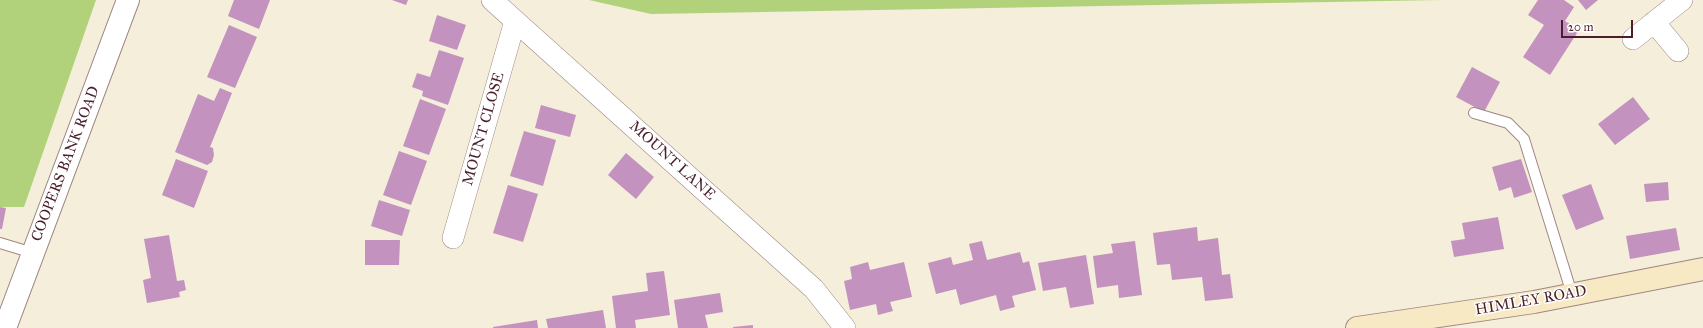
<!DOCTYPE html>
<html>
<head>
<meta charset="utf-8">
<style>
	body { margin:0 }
	#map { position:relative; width:1703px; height:328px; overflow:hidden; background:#f4eedb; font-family:"IM FELL Great Primer",serif }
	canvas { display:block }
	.scale { position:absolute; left:1561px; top:20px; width:72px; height:18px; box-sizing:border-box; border:2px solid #4a1f2b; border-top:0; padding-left:5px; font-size:12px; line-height:14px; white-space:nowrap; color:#4a1f2b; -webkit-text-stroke:3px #fff; paint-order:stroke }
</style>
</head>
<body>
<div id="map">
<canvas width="1703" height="328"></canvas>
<div class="scale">20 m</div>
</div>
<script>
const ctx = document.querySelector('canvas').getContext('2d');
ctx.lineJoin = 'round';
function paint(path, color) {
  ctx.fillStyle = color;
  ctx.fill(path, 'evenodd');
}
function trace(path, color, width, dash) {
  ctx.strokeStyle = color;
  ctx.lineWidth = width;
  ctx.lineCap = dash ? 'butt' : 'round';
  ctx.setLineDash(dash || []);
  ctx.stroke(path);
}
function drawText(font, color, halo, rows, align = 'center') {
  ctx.font = font + ' "IM FELL Great Primer",serif';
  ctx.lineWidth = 3;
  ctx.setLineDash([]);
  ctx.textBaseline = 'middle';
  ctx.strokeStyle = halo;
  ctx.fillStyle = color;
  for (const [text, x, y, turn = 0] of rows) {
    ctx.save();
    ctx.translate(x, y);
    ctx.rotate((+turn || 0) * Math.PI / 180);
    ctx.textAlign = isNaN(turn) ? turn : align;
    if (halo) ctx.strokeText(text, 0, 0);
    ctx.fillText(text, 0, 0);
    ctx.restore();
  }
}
const green = new Path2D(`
	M0,0H96L24,207H0Z
	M589,0H1441L651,14Z`);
const building = new Path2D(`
	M234,0H270L259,29L228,16Z
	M392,0H408L406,5Z
	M1538,0H1564L1574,7L1565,21L1579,30L1550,75L1523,57L1544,25L1528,15Z
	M1578,0H1598L1586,10Z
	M437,15L466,25L457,50L429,41Z
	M229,25L257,37L235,88L207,77Z
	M439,50L464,58L448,105L422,96L423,91L412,87L417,73L430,77Z
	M1472,67L1500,82L1484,112L1456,97Z
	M220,88L232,93L210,147L213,148L214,155L212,162L207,165L175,152L198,94L214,101Z
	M1633,97L1650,119L1615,145L1598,124Z
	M420,99L446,109L429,155L403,146Z
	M541,105L576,115L570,137L535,128Z
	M524,131L556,140L543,186L510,176Z
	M399,151L427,161L411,205L383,195Z
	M626,153L654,177L636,199L608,175Z
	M176,159L208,171L194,208L162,195Z
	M1521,159L1532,192L1514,198L1511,187L1499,191L1492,167Z
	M1668,182L1669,200L1646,202L1644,184Z
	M1591,184L1604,219L1576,230L1562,195Z
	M508,185L538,194L523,242L493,233Z
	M379,200L410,210L402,236L371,226Z
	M0,207L6,208L2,229H0Z
	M1498,217L1504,249L1454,257L1451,241L1465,239L1462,223Z
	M1197,227L1198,241L1218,238L1222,275L1230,274L1233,298L1205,301L1202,277L1172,280L1170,264L1157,265L1153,233Z
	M1676,228L1680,250L1630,259L1626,236Z
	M169,235L177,281L184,280L186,290L179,292L180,297L147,303L143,280L151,278L144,239Z
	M365,240H400L399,265H365Z
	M982,241L987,260L1020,252L1023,263L1029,261L1036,290L1012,296L1015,307L1000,311L996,295L960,305L956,289L936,294L928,263L951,257L953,265L973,260L969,244Z
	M1135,241L1142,295L1119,298L1118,285L1097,288L1093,256L1113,253L1111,244Z
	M1086,255L1094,304L1070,308L1066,287L1043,291L1038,263Z
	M868,262L870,270L904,262L912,297L890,302L893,311L878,315L876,304L850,310L844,281L852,279L850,267Z
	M664,271L670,315L635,320L636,328H616L612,296L648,291L646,273Z
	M720,293L723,312L705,315L708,328H678L674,300Z
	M603,310L606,328H548L546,319Z
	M537,320L538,328H493V327Z
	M753,325V328H733V327Z`);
const service = new Path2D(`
	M1474,113L1508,123L1524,139L1572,294
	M0,243L33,253`);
const minor = new Path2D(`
	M492,0L814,289L845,328
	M1654,22L1678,51
	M1633,39L1682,0
	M453,238L515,21`);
const tertiary = new Path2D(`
	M5,328L128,0`);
const secondary = new Path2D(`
	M1357,328L1534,302L1703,269`);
const streetNames = [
	["MOUNT CLOSE",484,129,-74],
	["MOUNT LANE",672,161,42],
	["COOPERS BANK ROAD",66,164,-69],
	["HIMLEY ROAD",1531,301,-10]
];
paint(green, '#b1d27a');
paint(building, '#c392bf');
trace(service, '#9f8683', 12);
trace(minor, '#9f8683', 22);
trace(tertiary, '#9f8683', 24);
trace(secondary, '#9f8683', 24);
trace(service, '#fff', 10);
trace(minor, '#fff', 21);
trace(tertiary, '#fff', 22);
trace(secondary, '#f6e9c3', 22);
drawText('15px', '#4a1f2b', '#fff', streetNames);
</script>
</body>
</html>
